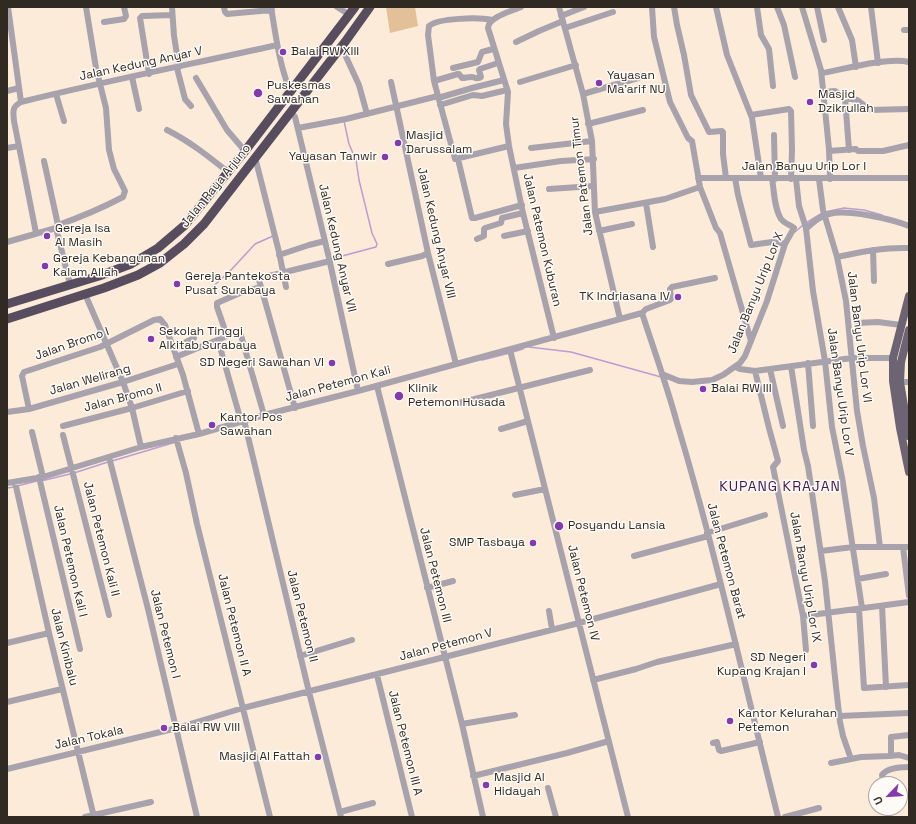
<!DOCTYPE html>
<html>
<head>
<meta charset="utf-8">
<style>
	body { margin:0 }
	#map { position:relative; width:916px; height:824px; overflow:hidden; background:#fcebd8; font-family:"Space Grotesk",sans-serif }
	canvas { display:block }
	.frame { position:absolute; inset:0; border:8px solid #312a23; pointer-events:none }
	.north { position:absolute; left:868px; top:776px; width:40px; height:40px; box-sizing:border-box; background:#fefbf7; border:1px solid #aca7a2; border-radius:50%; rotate:245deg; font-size:11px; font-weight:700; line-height:16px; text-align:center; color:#312a23 }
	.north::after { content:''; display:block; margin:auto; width:14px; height:18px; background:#843aad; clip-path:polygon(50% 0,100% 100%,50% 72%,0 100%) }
</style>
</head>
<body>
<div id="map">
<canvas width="916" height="824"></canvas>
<div class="frame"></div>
<div class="north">U</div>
</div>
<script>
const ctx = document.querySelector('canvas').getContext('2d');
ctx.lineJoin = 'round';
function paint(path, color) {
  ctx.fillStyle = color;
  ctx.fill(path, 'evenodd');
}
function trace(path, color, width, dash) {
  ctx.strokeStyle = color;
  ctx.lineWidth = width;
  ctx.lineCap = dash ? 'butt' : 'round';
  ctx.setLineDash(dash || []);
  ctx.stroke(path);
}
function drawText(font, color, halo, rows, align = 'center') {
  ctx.font = font + ' "Space Grotesk",sans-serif';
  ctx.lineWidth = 3;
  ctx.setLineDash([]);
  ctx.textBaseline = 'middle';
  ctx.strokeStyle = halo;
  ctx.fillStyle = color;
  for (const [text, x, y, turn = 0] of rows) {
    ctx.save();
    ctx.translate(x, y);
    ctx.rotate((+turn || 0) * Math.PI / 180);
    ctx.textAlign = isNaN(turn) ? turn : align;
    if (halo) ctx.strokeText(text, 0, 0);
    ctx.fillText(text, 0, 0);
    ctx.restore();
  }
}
const green = new Path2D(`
	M386,7H415L418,26L390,33Z`);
const stream = new Path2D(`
	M825,212L844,208L864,210L882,215
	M806,223L822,213
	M795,232L803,225
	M331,259L372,248L376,247L377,244L372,233L359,180L356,160L349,144L344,121
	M207,292L231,270L255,244L273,236
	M529,347L571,352L661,377
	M513,352L523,349
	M482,360L510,353
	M112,461L176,442
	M74,473L108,462
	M41,481L70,474
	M17,486L37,481
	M7,488L14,487`);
const minor = new Path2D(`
	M8,7L21,102
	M172,7L174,36L179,67
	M224,7L225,12L227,14L272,10
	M271,7C276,37 279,63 290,91
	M337,7L350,15
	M521,7C512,11 488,17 488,28L508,92L506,124L509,146L523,213L554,338
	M559,7L583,94L592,141L595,212L620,319
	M652,7L654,37L670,102L688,138L692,141L700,187L716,228L720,233L751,341
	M674,7L677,25L684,55L691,95L709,132L722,131L723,132V154L726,178
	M716,7L727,55L752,118L761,178
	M757,7L761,35L769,49L773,86
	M777,7L784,25L795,77
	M802,7L821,70L829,149L830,179
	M817,7L824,40
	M838,7L852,40L856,67
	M871,7L878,63
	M561,16L584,7
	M492,20C479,17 438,18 429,26L428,35L434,81L455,159L509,146
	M104,22L124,19L126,16L124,7
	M565,28L613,12
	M904,30H909
	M516,42L539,31L563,21
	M341,46L359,85L367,114
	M177,68L185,99L191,106
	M453,68L478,62L482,52L493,49
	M822,73C844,69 888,57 909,62
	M149,74L140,18L142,16L172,15
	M132,77L139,109
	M196,78L227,130L245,151
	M434,81L458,74H459L462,78C465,78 468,77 471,77C476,77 477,80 481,77L479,70L480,69L498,63
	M391,82L428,253L456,364
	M520,82L576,65
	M7,91L19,88
	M824,92L835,91L845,98L857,100L870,110L909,109
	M56,94L64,121
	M583,94L638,78
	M438,98L472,88L504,80
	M845,98L849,150
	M440,105L473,95L482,96L507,90
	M290,111L295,117L329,258L358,391
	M751,115L789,109L791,111L792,150L791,179
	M588,124L643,110
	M298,128L346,119L438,96
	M167,130C189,141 208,156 228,172
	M774,135L775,179
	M7,148L19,146
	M531,148L592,141
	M829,151L856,149L858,151H883L909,145
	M255,157L279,252L286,287
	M458,159L472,218H475L522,205
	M44,161L58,225V227
	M514,168L561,161L594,159
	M698,178H909
	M735,178L738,195L751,245L772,242L785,244
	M796,179L799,206L806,228L813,291L825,361L832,427L842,477L862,608
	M819,179L823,210L837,257L846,301L857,411L863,446L874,498L880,547
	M549,189L594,186
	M646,203L653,247
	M595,212L665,199L700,187
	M58,225C81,217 102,208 123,197L125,191L114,169L109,150L106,108L96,68L86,7
	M56,228L70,284
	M806,229C812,223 820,216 829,214C847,209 892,219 909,226
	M599,231L632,224
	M36,233L14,121C13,111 12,107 21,102C106,81 192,64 277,45
	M504,236L528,231
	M477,239L484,236V229L485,228L501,223L502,218L523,213
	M7,242L56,228
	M873,250L874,281
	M279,255L309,245L325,241
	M837,257C861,252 885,247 909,248
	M388,264L422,256L428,253
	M261,287L295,408
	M85,294L123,382L132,408L141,447
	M642,313C654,350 667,386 677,423C716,553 745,686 778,817
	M642,313L646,309L670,300L671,299L670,289L672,287L715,278
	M857,323L878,322L901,325
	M240,332L264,415
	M218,340L241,421
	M173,349L194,338
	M510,350L628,817
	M176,357L227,336L217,307V303L240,293L261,287L259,280L261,278L330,261
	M808,363L813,426
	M791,366L804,450L808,466L825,581L836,687L840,722L843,736L851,759
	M736,367L740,369L755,371L852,358H893
	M770,369L783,426
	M755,371L769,428L778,461L773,467L803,616L806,650
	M662,374L679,381L692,382L712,380L723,375L740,363L745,356L767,301L785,244L794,228C790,225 784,223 781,219C774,208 774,190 772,178
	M900,382H909
	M377,386L462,724L483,817
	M459,403L590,370
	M29,409L22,376L24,372L100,347L154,320L160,319L165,325L183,375L199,434
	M7,412L29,409L123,382L178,364
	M244,420L309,692L341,817
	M63,426L132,408L188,391
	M501,429L528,421
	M32,432L43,477
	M63,435L109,615
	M176,438L186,473L197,524L270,817
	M109,457L148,609L197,817
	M39,477L80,649
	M15,482L49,633L94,817
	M7,483L43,477L141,447L199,434L264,415L358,391L642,313
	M515,495L545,489
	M707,533L765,515
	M903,547L909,596
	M821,551L853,547H909
	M634,556L708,536
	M858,579L886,574
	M427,588L453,581
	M882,606L886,687
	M859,609L864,688L909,685
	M549,611L552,629
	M803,616L909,602
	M7,643L49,633
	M300,656L352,640
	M377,675L412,817
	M593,680L636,669L657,662L736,644
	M7,702L62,689
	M840,716L909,713
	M462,724L515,715
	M713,743L717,742L719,750L721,751L760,742
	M891,756V737L909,735
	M831,763L861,757L890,756L899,755L909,758
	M7,769L177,728L243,708L579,623L721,584
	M473,776L567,753L609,741
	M884,784L882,775C887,768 900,767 909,767
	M548,788L556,817
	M888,808L889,817
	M340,812L373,803
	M85,817L151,802
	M785,817L819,808`);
const major = new Path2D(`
	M909,296L893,358V381L900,428L909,472
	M909,330L901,362L900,382L909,436`);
const highway = new Path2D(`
	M7,304L99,276L131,264L158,248L185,225L245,151L355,7
	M7,319L104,288L138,275L160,263L184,244L204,224L345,42L370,7`);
const markers = [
	[283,52,4,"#843aad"],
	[599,83,4,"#843aad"],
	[258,93,5,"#843aad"],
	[810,102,4,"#843aad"],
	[398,143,4,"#843aad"],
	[385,157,4,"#843aad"],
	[47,236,4,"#843aad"],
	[45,266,4,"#843aad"],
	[177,284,4,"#843aad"],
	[678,297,4,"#843aad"],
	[151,339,4,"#843aad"],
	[332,363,4,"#843aad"],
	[703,389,4,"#843aad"],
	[399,396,5,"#843aad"],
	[212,425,4,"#843aad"],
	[559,526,5,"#843aad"],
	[533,543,4,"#843aad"],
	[814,665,4,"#843aad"],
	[730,721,4,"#843aad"],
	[164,728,4,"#843aad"],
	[318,757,4,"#843aad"],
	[486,785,4,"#843aad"]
];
const poiNames = [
	["Balai RW XIII",291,52],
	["Yayasan",607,76],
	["Ma'arif NU",607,90],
	["Puskesmas",267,86],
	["Sawahan",267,100],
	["Masjid",818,95],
	["Dzikrullah",818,109],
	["Masjid",406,136],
	["Darussalam",406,150],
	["Yayasan Tanwir",377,157,"right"],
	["Gereja Isa",55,229],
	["Al Masih",55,243],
	["Gereja Kebangunan",53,259],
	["Kalam Allah",53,273],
	["Gereja Pantekosta",185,277],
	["Pusat Surabaya",185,291],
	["TK Indriasana IV",670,297,"right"],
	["Sekolah Tinggi",159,332],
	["Alkitab Surabaya",159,346],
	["SD Negeri Sawahan VI",324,363,"right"],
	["Klinik",408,389],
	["Petemon Husada",408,403],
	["Balai RW III",711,389],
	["Kantor Pos",220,418],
	["Sawahan",220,432],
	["Posyandu Lansia",568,526],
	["SMP Tasbaya",525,543,"right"],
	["SD Negeri",806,658,"right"],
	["Kupang Krajan I",806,672,"right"],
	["Kantor Kelurahan",738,714],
	["Petemon",738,728],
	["Balai RW VIII",172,728],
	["Masjid Al Fattah",310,757,"right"],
	["Masjid Al",494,778],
	["Hidayah",494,792]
];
const streetNames = [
	["Jalan Kedung Anyar V",141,64,-12],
	["Jalan Banyu Urip Lor I",804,167],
	["Jalan Patemon Timur",582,176,-97],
	["Jalan Raya Arjuno",216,186,-51],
	["Jalan Kedung Anyar VIII",436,233,77],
	["Jalan Patemon Kuburan",542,240,77],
	["Jalan Kedung Anyar VII",337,248,77],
	["Jalan Banyu Urip Lor X",756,293,-68],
	["Jalan Banyu Urip Lor VI",859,337,83],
	["Jalan Bromo I",72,344,-19],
	["Jalan Welirang",90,380,-16],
	["Jalan Petemon Kali",338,384,-15],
	["Jalan Banyu Urip Lor V",840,392,82],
	["Jalan Bromo II",123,398,-15],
	["Jalan Petemon Kali II",101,539,76],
	["Jalan Petemon Kali I",70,561,77],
	["Jalan Petemon Barat",726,561,75],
	["Jalan Petemon III",435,575,76],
	["Jalan Banyu Urip Lor IX",805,577,80],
	["Jalan Petemon IV",583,593,76],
	["Jalan Petemon II",302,616,76],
	["Jalan Petemon II A",234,625,76],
	["Jalan Petemon I",165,634,76],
	["Jalan Petemon V",446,645,-15],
	["Jalan Kinibalu",64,647,76],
	["Jalan Tokala",89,738,-13],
	["Jalan Petemon III A",405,743,76]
];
const quarterNames = [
	["KUPANG KRAJAN",780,487]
];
paint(green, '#e2c199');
trace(stream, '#bc9dd1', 1.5);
trace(minor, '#a7a2ab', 6);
trace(major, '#6c6373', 8);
trace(highway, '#584d5f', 9);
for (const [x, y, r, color] of markers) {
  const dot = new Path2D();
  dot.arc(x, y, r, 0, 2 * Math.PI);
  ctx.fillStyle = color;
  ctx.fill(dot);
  trace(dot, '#fefbf7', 1.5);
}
drawText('12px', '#312a23', '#fefbf7', poiNames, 'left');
drawText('12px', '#312a23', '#fefbf7', streetNames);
ctx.letterSpacing = '1px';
drawText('14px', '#3d1a51', '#fefbf7', quarterNames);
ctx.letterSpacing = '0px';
</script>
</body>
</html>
